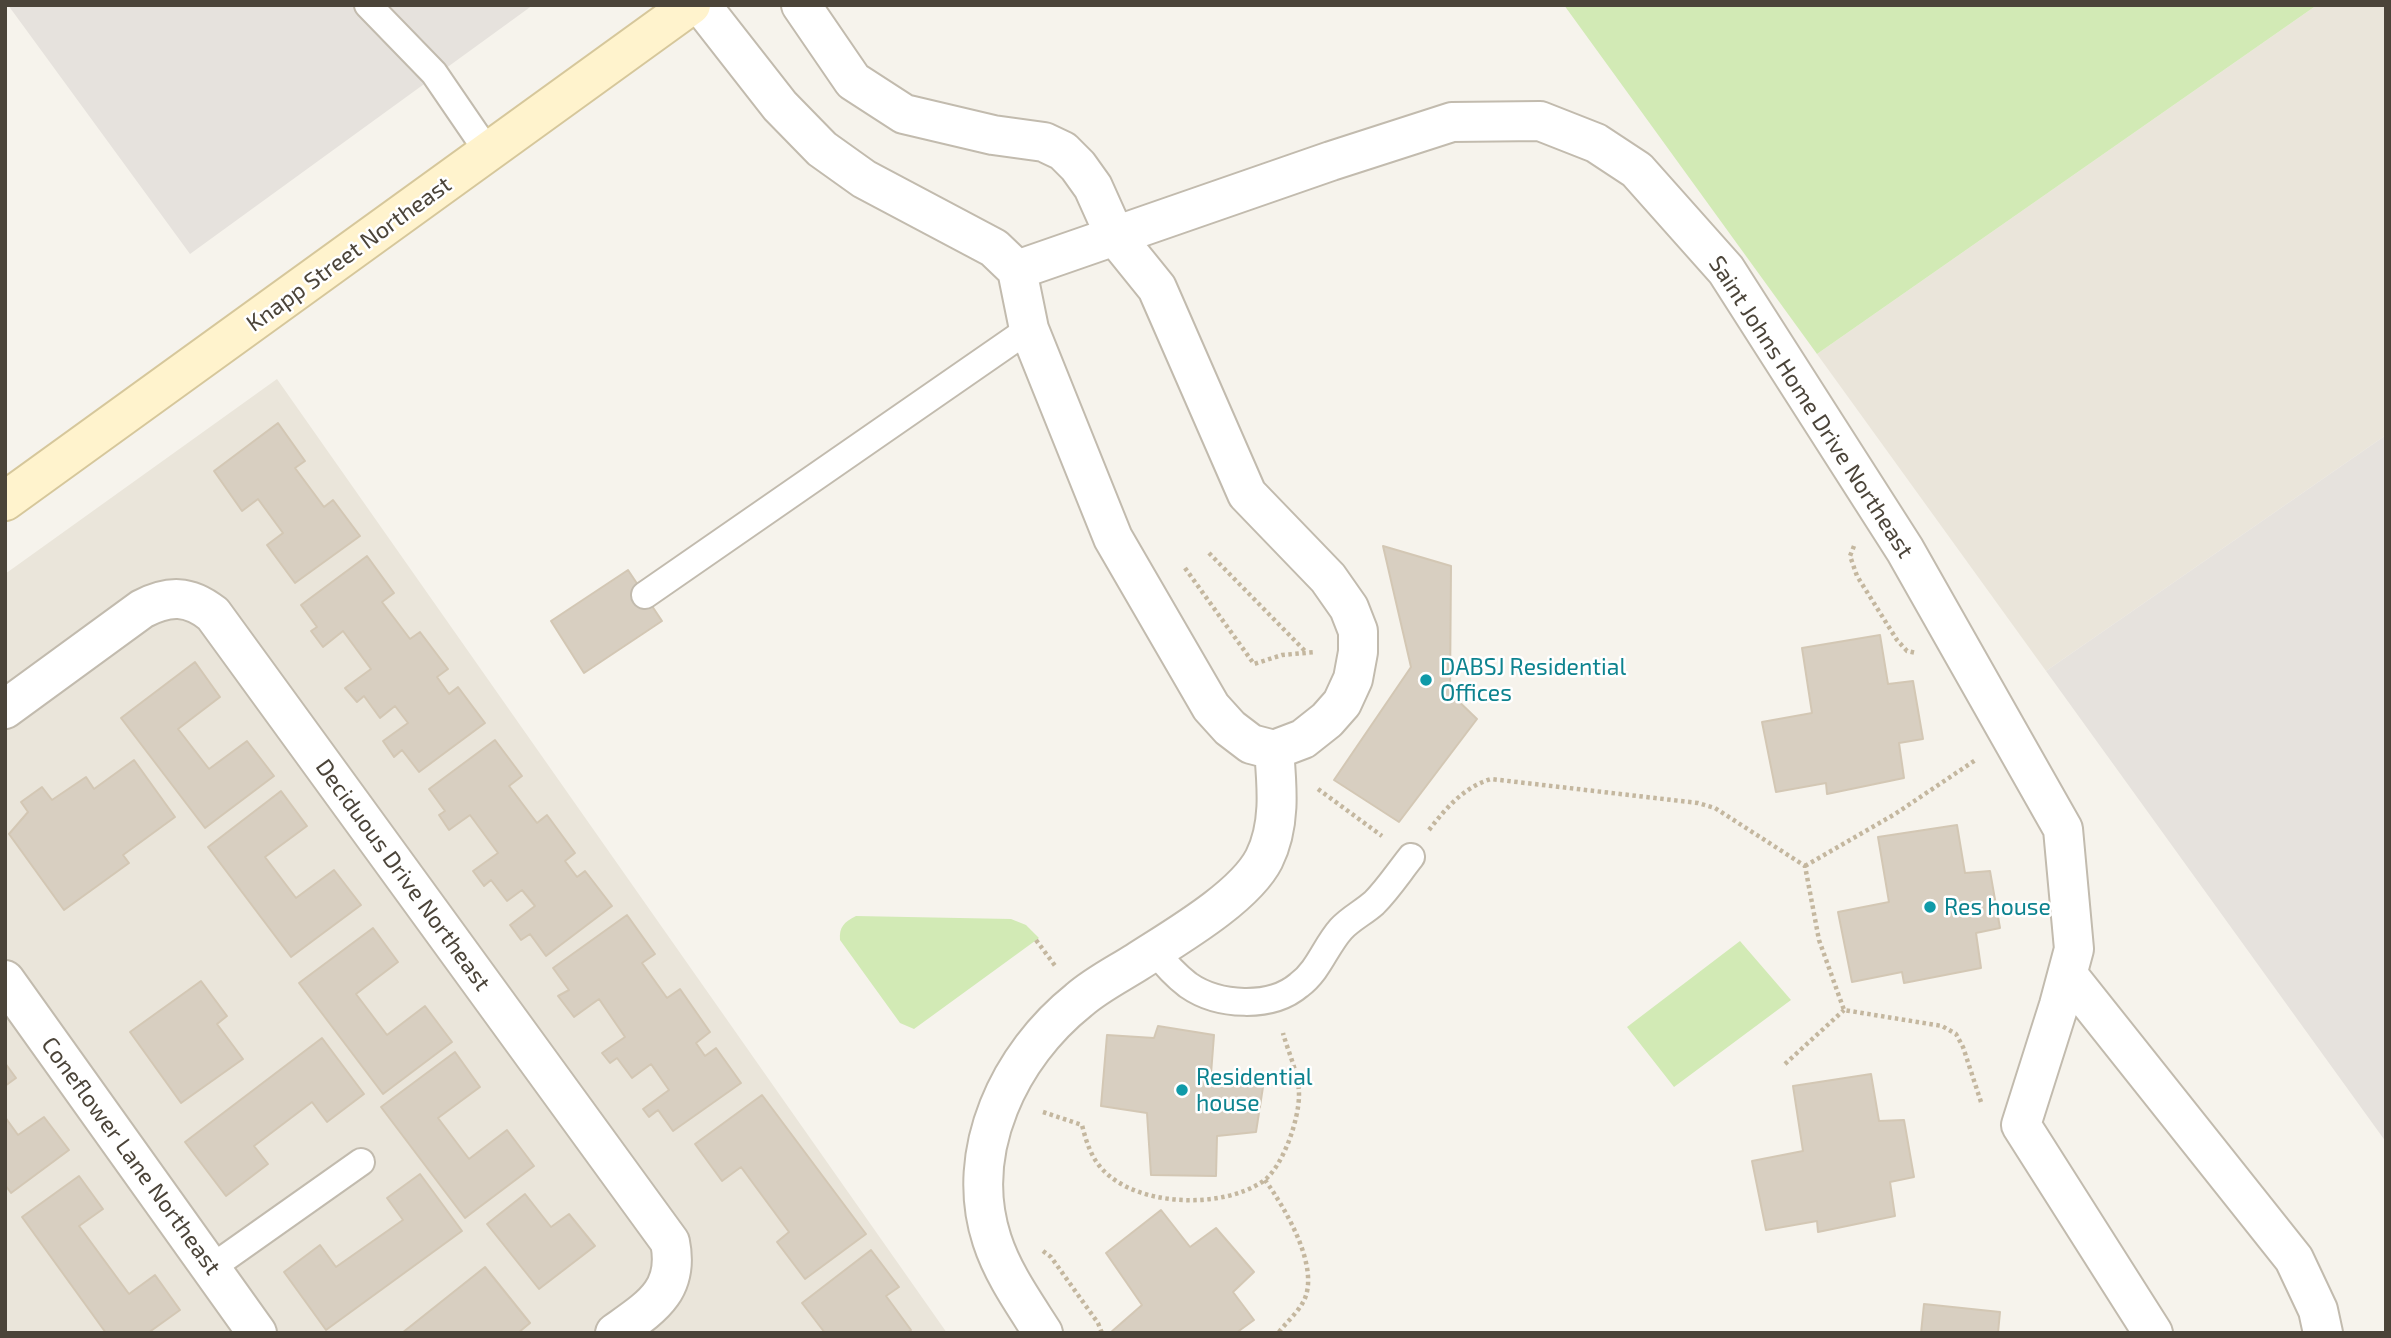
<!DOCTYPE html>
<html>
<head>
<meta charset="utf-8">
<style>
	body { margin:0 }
	#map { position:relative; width:2391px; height:1338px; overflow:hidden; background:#f6f3ec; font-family:"Exo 2",sans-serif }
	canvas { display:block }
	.frame { position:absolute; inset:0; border:7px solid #4b4439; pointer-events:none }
</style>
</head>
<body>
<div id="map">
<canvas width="2391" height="1338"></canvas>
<div class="frame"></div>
</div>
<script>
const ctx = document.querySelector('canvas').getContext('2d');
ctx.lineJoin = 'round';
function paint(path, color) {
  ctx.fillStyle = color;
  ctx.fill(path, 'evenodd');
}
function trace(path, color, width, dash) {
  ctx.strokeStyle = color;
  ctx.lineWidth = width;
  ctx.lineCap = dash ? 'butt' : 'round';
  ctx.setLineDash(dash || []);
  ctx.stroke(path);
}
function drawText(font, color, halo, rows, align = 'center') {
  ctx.font = font + ' "Exo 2",sans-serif';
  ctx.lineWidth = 5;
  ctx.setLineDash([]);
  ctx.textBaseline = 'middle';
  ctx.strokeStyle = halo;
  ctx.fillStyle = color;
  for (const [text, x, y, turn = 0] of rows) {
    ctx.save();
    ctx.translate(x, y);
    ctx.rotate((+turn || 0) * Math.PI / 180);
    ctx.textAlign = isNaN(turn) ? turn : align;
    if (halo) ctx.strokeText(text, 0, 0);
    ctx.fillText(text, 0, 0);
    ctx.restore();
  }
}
const residential = new Path2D(`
	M2317,5H2386V435L2046,671L1817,354Z
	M277,379L947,1333H5V574Z`);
const industrial = new Path2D(`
	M8,5H533L190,254Z
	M2386,435V1142L2046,671Z`);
const green = new Path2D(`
	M1564,5H2317L1817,354Z
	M856,916L1011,919L1026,925L1039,938L914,1029L900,1023L840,940C839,927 844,922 856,916Z
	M1740,941L1791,1000L1674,1087L1627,1027Z`);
const building = new Path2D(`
	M278,423L305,461L295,468L324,507L333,500L360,536L295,583L267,545L283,533L258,499L242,511L214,471Z
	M1383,546L1451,566L1450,693L1477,719L1399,822L1334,780L1411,667Z
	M367,556L394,593L382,602L410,639L420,632L448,669L437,677L449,694L458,687L485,723L419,772L402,750L394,757L383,741L408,723L395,706L380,718L364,696L357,702L345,688L371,669L343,631L323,647L311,631L317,627L301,605Z
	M628,570L662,621L584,673L551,621Z
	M1880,635L1888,684L1913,681L1923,739L1899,743L1904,778L1827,794L1826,783L1776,792L1762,722L1812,713L1802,648Z
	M195,662L220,697L178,729L209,769L247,741L274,776L205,828L121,718Z
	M495,740L522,776L509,786L537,823L547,815L575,853L565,861L577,877L585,871L612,906L546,956L530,934L521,940L510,925L535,906L522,890L507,901L491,880L484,886L473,871L498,853L470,815L449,830L439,815L445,811L429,789Z
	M134,760L175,817L123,855L129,863L64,910L9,834L28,812L21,802L42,787L52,800L86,777L94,789Z
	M281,791L307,826L265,857L296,898L334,870L361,905L291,957L208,847Z
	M1957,825L1965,873L1990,871L2000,928L1976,933L1981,968L1904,983L1902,972L1852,982L1838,912L1889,902L1878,837Z
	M627,915L655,954L642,963L667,998L680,989L710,1032L696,1043L705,1056L716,1048L741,1083L673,1131L658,1110L649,1117L643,1109L669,1090L651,1064L632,1078L617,1058L610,1063L602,1053L625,1037L599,999L574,1017L558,996L569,990L553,968Z
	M373,928L398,962L356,994L387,1035L425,1006L452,1042L383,1094L299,983Z
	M201,981L227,1016L217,1024L243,1059L181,1103L130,1032Z
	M1158,1026L1214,1035L1211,1074H1265L1256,1132L1217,1136L1216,1176L1151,1175L1147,1113L1101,1106L1107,1035L1154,1038Z
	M322,1038L364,1094L327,1122L312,1102L254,1146L268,1164L226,1196L185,1142Z
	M455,1052L480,1087L438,1118L469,1159L507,1130L534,1166L465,1218L381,1107Z
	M5,1063L16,1078L5,1086Z
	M1871,1074L1879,1121L1904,1120L1914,1177L1890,1182L1895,1216L1818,1232L1817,1221L1766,1230L1752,1161L1803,1151L1793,1086Z
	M762,1095L866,1234L805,1279L777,1242L789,1232L741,1167L722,1181L695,1144Z
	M5,1117L18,1135L44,1117L69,1150L11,1193L5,1185Z
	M420,1174L462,1231L326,1330L284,1272L320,1245L336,1267L403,1220L387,1198Z
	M79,1176L103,1209L79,1226L129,1294L155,1275L180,1310L148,1333H106L22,1217Z
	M525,1194L551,1227L569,1214L595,1246L539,1289L487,1224Z
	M1161,1210L1190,1247L1216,1228L1254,1272L1233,1292L1254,1320L1236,1333H1110L1142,1305L1106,1253Z
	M871,1250L899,1287L886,1296L911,1330L907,1333H825L802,1303Z
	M485,1267L530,1323L518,1333H402Z
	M1924,1304L2000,1312L1998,1333H1921Z`);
const path = new Path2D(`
	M1854,546L1850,556L1857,576L1897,640L1907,651L1916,653
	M1209,553L1306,652
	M1185,568L1254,664L1282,655L1316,652
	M1318,789L1382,836
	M1429,830C1446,808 1464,787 1491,779L1698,803L1715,808L1805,866L1819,940L1844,1010L1942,1026L1956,1034L1963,1047L1982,1105
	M1805,866L1895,814L1977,759
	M1036,940L1056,967
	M1785,1064L1844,1010
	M1043,1112L1082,1125C1086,1141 1091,1157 1102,1169C1137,1207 1221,1209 1262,1182C1283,1168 1299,1119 1299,1095C1299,1074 1288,1052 1283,1033
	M1265,1180C1285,1208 1323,1271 1302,1304C1296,1314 1285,1324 1278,1333
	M1043,1251L1051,1257L1098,1323L1102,1333`);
const service = new Path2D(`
	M368,5L434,73L488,152
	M645,595L1029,329
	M1155,951C1165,964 1175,975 1188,985C1218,1006 1271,1009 1299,985C1319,970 1325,947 1341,929C1350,919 1364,912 1374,903C1388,889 1399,872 1411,857
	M211,1268L361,1162`);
const minor = new Path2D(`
	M701,5L780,106L822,149L864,179L994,248L1017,270L1029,329L1113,538L1211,707L1230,728L1251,744L1274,750L1303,739L1327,720L1342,703L1353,679L1358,652V631L1349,608L1328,578L1247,494L1157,288L1115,236L1093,187L1078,166L1063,151L1044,142L993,135L904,114L853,81L801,5
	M1017,270L1331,161L1452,122L1540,121L1596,143L1637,170L1726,270L1905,550L2063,829L2074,949L2059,1005L2021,1125L2153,1333
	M5,709L142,609C169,595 189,595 213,614L670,1242C680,1291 650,1308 615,1333
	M2068,975L2294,1259L2318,1310L2323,1333
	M5,980L257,1333
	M1043,1333C1024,1303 1003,1274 992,1240C963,1151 1010,1055 1079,1000C1096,985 1118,974 1137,962C1174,938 1244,898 1264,859C1281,825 1277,786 1274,750`);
const secondary = new Path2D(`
	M5,501L691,5`);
const markers = [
	[1426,680,7,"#0f9aa8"],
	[1930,907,7,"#0f9aa8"],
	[1182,1090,7,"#0f9aa8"]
];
const streetNames = [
	["Knapp Street Northeast",349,254,-36],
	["Saint Johns Home Drive Northeast",1811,407,57],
	["Deciduous Drive Northeast",403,875,54],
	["Coneflower Lane Northeast",131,1156,54]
];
const cultureNames = [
	["DABSJ Residential",1440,667],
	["Offices",1440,693],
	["Res house",1944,907],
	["Residential",1196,1077],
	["house",1196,1103]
];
paint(residential, '#eae5da');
paint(industrial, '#e6e2dd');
paint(green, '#d2eab5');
paint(building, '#d8cfc1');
trace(building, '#d3c7b4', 2);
trace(service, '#c2bbae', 30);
trace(minor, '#c2bbae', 42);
trace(secondary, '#d6c79b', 42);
trace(path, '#c4b79f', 4.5, [3.5, 3.5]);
trace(service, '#fff', 26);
trace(minor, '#fff', 38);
trace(secondary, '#fff3cd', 38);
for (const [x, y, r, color] of markers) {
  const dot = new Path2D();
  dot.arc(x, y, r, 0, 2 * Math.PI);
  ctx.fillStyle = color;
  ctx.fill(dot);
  trace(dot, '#fff', 2.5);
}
drawText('23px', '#4b4439', '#fff', streetNames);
drawText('23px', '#0d838f', '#fff', cultureNames, 'left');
</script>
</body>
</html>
